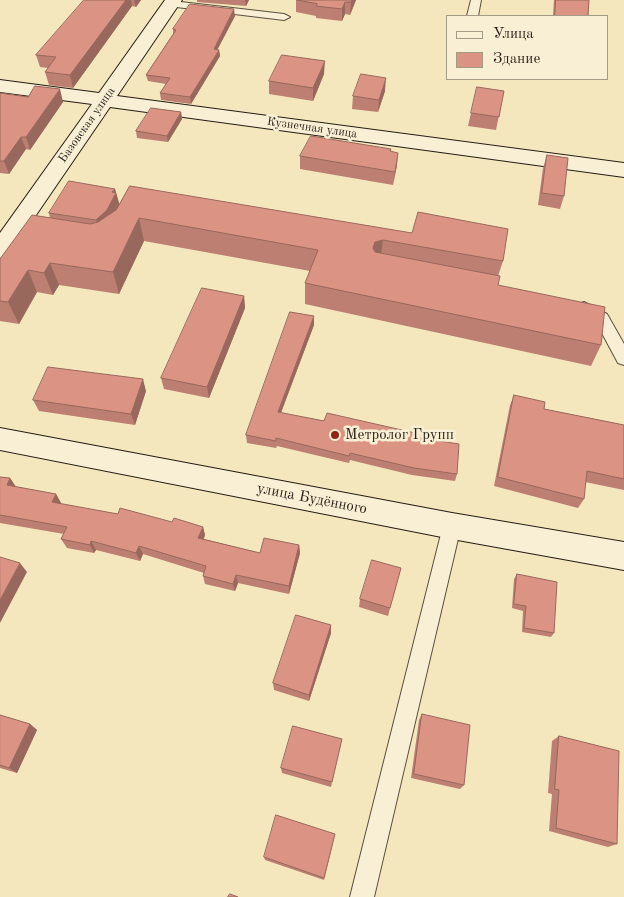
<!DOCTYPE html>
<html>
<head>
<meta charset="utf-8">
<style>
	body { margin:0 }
	#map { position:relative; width:624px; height:897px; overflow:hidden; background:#f4e7be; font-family:"Old Standard TT",serif }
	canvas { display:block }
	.legend { position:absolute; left:446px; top:15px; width:162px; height:65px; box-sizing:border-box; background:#f8efd5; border:1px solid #a49b87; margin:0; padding:6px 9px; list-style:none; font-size:15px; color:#261d13 }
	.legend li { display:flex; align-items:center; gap:10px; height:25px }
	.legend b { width:25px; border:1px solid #a49b87 }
</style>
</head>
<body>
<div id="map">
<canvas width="624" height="897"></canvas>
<ul class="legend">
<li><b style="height:6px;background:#f8efd5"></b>Улица</li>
<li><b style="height:14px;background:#db9483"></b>Здание</li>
</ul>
</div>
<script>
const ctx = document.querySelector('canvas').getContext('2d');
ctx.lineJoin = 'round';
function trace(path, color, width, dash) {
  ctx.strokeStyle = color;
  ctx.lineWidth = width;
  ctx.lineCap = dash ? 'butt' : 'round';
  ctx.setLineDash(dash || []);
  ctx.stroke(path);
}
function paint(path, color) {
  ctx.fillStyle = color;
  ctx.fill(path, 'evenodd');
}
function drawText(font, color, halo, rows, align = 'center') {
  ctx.font = font + ' "Old Standard TT",serif';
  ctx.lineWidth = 5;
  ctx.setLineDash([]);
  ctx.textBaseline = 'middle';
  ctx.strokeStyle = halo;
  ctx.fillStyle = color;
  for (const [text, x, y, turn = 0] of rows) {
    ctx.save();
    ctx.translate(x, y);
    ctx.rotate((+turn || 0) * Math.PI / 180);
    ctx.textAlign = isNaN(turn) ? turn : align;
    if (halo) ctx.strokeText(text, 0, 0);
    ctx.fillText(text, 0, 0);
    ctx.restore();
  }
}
const lane = new Path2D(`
	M471,0H481L478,16H467Z
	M172,1L284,14L290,17L284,20L168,6V2Z
	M584,302L607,314L624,344V365L618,363L596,322L579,312L576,308L579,304Z
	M452,518L459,520L461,526L374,897H350L443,526L445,520Z`);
const secondary = new Path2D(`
	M165,0H182L117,96L624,163V177L110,107L8,256L0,258V233L92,104L0,92V80L99,93Z
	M0,428L452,513L624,542V570L452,539L0,450Z`);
const wall = new Path2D(`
	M98,0H141L136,7L132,6L73,88L49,85L45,72L48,68L40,67L36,55Z
	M197,0H249L246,6L197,2Z
	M296,0H356L350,15L345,14L342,21L316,18V16L296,12Z
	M554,0H589L588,16H553Z
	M235,16L217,50H219L220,56L191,104L161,100L160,93L166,84L148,81L146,75L173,34V29Z
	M324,74L313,101L269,94V81Z
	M385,91L378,112L352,109L353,96Z
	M504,91L496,130L468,126L471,113Z
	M0,93L63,102L30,150L26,149L9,174L0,173Z
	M181,112L182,119L168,142L137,138L136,131Z
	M391,149V151L397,165L393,185L300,169V156Z
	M547,155L564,196L560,209L538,205L543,168Z
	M130,186L503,261L498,276V285L601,345L591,366L305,304V283L310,271L144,241L119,294L59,285L53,295L37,292L19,324L0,321V259L50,218L49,213L115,189L119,205Z
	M244,296L245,308L209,398L164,389L161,378Z
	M314,325L281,413L414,437L457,474L455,481L412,475L350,460L349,463L277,446L276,448L247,443L246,435Z
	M146,391L135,425L39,411L33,400Z
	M514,395L544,409L624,425V490L585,482L584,499L578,508L494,486L510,405Z
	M0,477L10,478L16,487L56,494L61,503L60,504L118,514L203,527L205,535L204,539L260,553L299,545L300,553L289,594L238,583L235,591L205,584L203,576L204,573L143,554L140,561L96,550L94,553L67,548L61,539L64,534L0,523Z
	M401,568L388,616L359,607L360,599Z
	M517,574L554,633L551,637L522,632L523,611L512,608L514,579Z
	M331,625V633L309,701L274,690L273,683Z
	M422,714L464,785L460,789L411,778L419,720Z
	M0,715L30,724L37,730L17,773L0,768Z
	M559,736L617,844L608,847L549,831L552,794L548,793L552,741Z
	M341,744L331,787L282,773L281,768Z
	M335,834L324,880L265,860L264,857Z`);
const shadedWall = new Path2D(`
	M126,0H131L132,6L73,88L70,75Z
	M134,0H141L136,7Z
	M245,0H249L246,6Z
	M352,0H356L350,15L351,2Z
	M345,2V14L342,21V9Z
	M234,9L235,16L214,56V49Z
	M219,50L220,56L191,104L190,97Z
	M325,61L324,74L313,101V88Z
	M386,78L385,91L378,112L379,100Z
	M60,89L63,102L30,150L26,137Z
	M181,112L182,119L168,142L167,136Z
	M21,137L26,149L9,174L4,161Z
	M398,153L397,165L393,185L395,172Z
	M115,189L120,206L99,232L96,220Z
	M139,218L144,241L119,294L113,272Z
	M383,240L380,262L373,248L375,242Z
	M50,263L59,285L53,295L44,273Z
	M28,270L37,292L19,324L8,302Z
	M244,296L245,308L209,398L207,387Z
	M314,316V325L278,420V412Z
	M143,379L146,391L135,425L131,414Z
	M10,478L16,487L7,485Z
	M56,494L61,503L57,511L52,502Z
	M203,527L205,535L200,546L198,538Z
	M91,541L96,550L94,553L90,545Z
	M299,545L300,553L289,594V586Z
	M139,546L143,554L140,561L136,553Z
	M20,563L27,572L0,623V600Z
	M236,575L238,583L235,591L233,584Z
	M331,625V633L309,701V695Z
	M30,724L37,730L17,773L9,768Z`);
const building = new Path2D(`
	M84,0H126L70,75L45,72L56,57L36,55Z
	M297,0H352L351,2H345L342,9L316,6L317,4Z
	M556,0H589L588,16H555Z
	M190,4L234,9L214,49L219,50L190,97L160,93L170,78L146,75L176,30L173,29Z
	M282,55L325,61L313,88L269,81Z
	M361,74L386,78L379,100L353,96Z
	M35,86L60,89L26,137H21L4,161H0V93L28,97Z
	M477,87L504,91L499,117L471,113Z
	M151,108L181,112L167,136L136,131Z
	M311,136L391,149L390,151L398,153L395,172L300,156Z
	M547,155L568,158L564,196L542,193Z
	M69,181L115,189L112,192L116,193L107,210L96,220L49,213Z
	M130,186L412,233L418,212L508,229L503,261L383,240L375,242L373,248L375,252L500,276L498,285L605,307L601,345L305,283L318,250L139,218L113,272L50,263L44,273L28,270L8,302L0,301V259L32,215L90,224L98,222L116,210Z
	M202,288L244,296L207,387L161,378Z
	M290,312L314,316L278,412L324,421L327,413L415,433L414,437L459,444L457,474L414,468L350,453L349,456L276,438V441L246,435Z
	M48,367L143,379L131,414L33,400Z
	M514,395L545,402L544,409L624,425V479L587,471L584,499L498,477Z
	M0,477L10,478L7,485L56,494L52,502L118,514L120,508L172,522L174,518L203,527L198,538L260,553L264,538L299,545L289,586L236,575L233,584L203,576L206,566L139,546L136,553L91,541L90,545L61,539L67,527L0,515Z
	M0,557L20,563L0,600Z
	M372,560L401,568L390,608L360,599Z
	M517,574L557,582L554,633L524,628L526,606L514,604Z
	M296,615L331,625L309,695L273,683Z
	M422,714L470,725L464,785L414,774Z
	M0,715L30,724L9,768L0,765Z
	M293,726L342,739L332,782L281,768Z
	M559,736L619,751L617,844L556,828L559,790L555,789Z
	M276,815L335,834L324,878L264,857Z
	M230,894L238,897H228Z`);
const markers = [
	[335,435,5,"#8f2418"]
];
const farStreetnames = [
	["Базовская улица",87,125,-55],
	["Кузнечная улица",312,128,8]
];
const poiNames = [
	["Метролог Групп",345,435]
];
const streetNames = [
	["улица Будённого",312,499,11]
];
trace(lane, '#5a503e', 2);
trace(secondary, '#261d13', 2);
paint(lane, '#f8efd5');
paint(secondary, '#f8efd5');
paint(wall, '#bc7f71');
paint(shadedWall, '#99685c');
paint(building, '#db9483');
trace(building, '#99685c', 1);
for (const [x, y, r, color] of markers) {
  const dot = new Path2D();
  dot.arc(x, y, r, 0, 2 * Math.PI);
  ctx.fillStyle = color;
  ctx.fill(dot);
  trace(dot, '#f8efd5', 2);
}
drawText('12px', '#261d13', '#f8efd5', farStreetnames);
drawText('15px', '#261d13', '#f8efd5', poiNames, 'left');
drawText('15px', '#261d13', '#f8efd5', streetNames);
</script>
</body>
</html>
